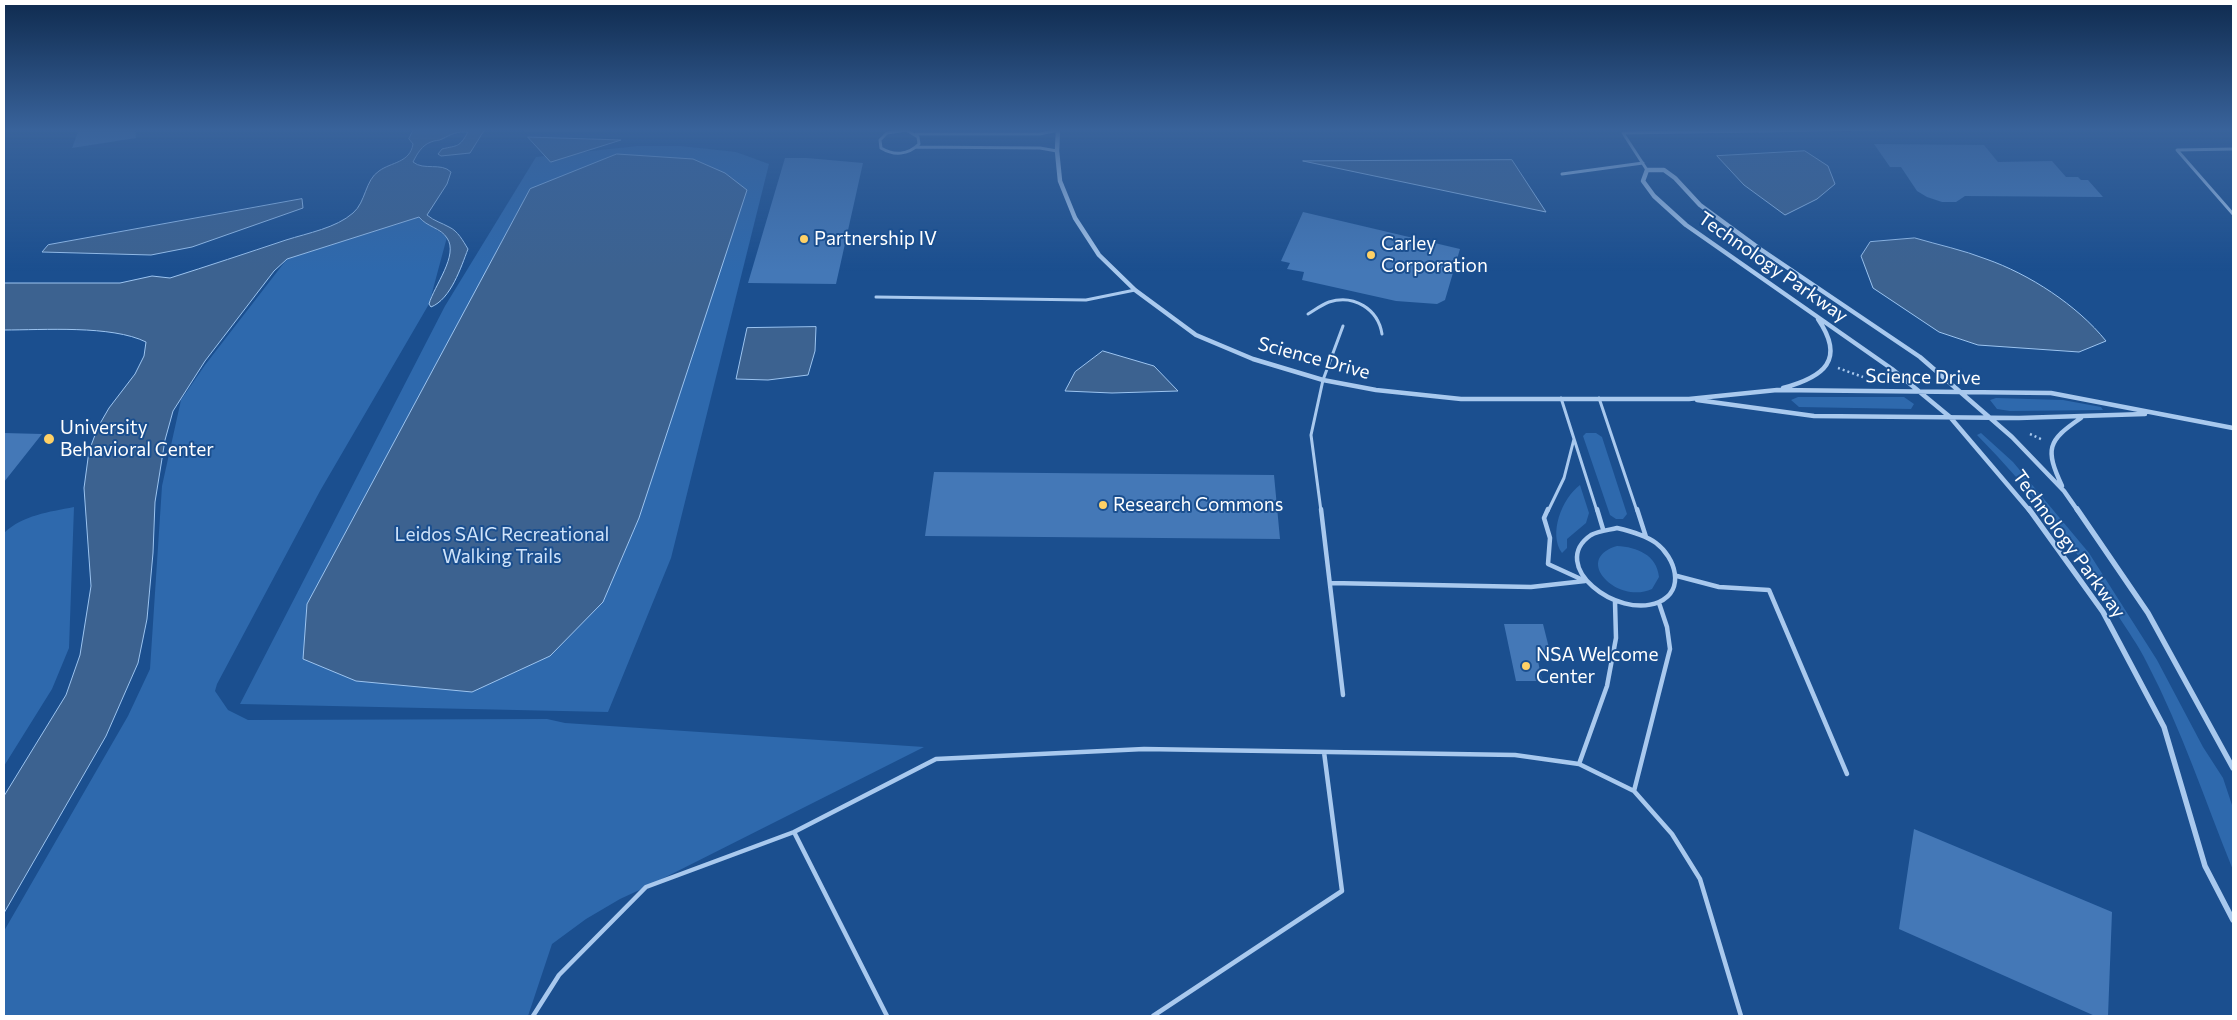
<!DOCTYPE html>
<html>
<head>
<meta charset="utf-8">
<style>
	body { margin:0 }
	#map { position:relative; width:2237px; height:1020px; overflow:hidden; background:#1b4f8f; font-family:Commissioner,sans-serif }
	canvas { display:block }
	.frame { position:absolute; inset:0; border:5px solid #fff; pointer-events:none }
</style>
</head>
<body>
<div id="map">
<canvas width="2237" height="1020"></canvas>
<div class="frame"></div>
</div>
<script>
const ctx = document.querySelector('canvas').getContext('2d');
ctx.lineJoin = 'round';
function paint(path, color) {
  ctx.fillStyle = color;
  ctx.fill(path, 'evenodd');
}
function trace(path, color, width, dash) {
  ctx.strokeStyle = color;
  ctx.lineWidth = width;
  ctx.lineCap = dash ? 'butt' : 'round';
  ctx.setLineDash(dash || []);
  ctx.stroke(path);
}
function drawText(font, color, halo, rows, align = 'center') {
  ctx.font = font + ' Commissioner,sans-serif';
  ctx.lineWidth = 4;
  ctx.setLineDash([]);
  ctx.textBaseline = 'middle';
  ctx.strokeStyle = halo;
  ctx.fillStyle = color;
  for (const [text, x, y, turn = 0] of rows) {
    ctx.save();
    ctx.translate(x, y);
    ctx.rotate((+turn || 0) * Math.PI / 180);
    ctx.textAlign = isNaN(turn) ? turn : align;
    if (halo) ctx.strokeText(text, 0, 0);
    ctx.fillText(text, 0, 0);
    ctx.restore();
  }
}
const green = new Path2D(`
	M522,129H605L602,132H524Z
	M637,146H681L736,152L769,164L671,558L608,712L240,704L445,306L536,157Z
	M419,217L447,237L429,304L320,491L217,684L215,691L228,710L248,720L547,719L565,723L924,747L646,887L620,899L586,919L552,944L528,1016H4V931L128,716L150,669L162,486L181,400L205,365L287,259Z
	M1798,397H1904L1914,404L1911,409L1799,407L1791,400Z
	M1996,398L2063,400L2101,407L2103,410L2010,411L1997,409L1990,400Z
	M1586,433H1596L1602,437L1627,514L1623,519H1616L1610,515L1583,436Z
	M1981,433L2013,462L2089,553L2157,660L2203,747L2223,778L2233,808V870C2205,801 2182,730 2147,663C2139,646 2127,630 2117,614C2077,549 2031,490 1977,435Z
	M1580,485L1589,513L1586,523L1567,539V548L1562,553C1548,534 1562,498 1580,485Z
	M74,507L69,648L52,689L4,766V533C23,515 49,512 74,507Z
	M1617,546C1637,547 1657,555 1659,577L1652,589C1617,605 1572,559 1617,546Z`);
const water = new Path2D(`
	M414,129H485L470,153L441,156L438,154L442,149C458,145 459,148 468,132C457,131 452,134 442,139C439,141 435,140 431,142C422,145 417,154 413,162C424,171 441,162 451,172L447,184L427,215C434,221 442,223 449,227C458,231 463,241 468,249C461,267 451,299 431,307L429,304C434,286 459,255 447,238C441,228 427,227 419,217L287,259L274,271L205,361L173,411L165,440L155,502L153,553L147,619L138,663L106,736L4,913V796L66,695L80,655L91,586L84,488L89,451L98,427L109,408L135,374L144,356L146,342C112,325 43,330 4,330V283H120L152,276L170,278C208,266 247,253 286,240C308,233 336,228 353,213C366,202 365,180 379,171C391,162 410,163 413,144L409,139Z
	M528,137L621,140L551,162Z
	M1805,151L1828,166L1835,184L1817,199L1785,215L1744,185L1717,156Z
	M617,154L693,159L725,173L747,190L639,518L603,602L550,656L472,692L356,681L303,659L307,604L530,189Z
	M1512,160L1546,212L1303,161Z
	M302,199L303,208L192,247L151,255L42,252L48,245Z
	M1915,238C1939,245 1963,250 1986,259C2029,274 2077,305 2106,341L2079,352L1978,345L1939,332L1873,288L1861,256L1870,242Z
	M816,327L815,351L808,375L768,380L736,379L747,328Z
	M1103,351L1154,366L1178,391L1112,393L1065,391L1075,372Z`);
const building = new Path2D(`
	M79,129H135L136,138L72,148Z
	M1874,144L1984,145L1998,162L2052,161L2066,177H2078L2081,180H2088L2103,197L1965,196L1956,202H1942L1927,197L1917,191L1901,167H1890Z
	M785,158H807L863,163L836,284L748,283Z
	M1303,212L1460,249L1445,300L1437,304L1396,301L1302,280L1304,272L1287,269L1290,263L1281,261Z
	M4,433L42,434L4,482Z
	M934,472L1274,475L1280,539L925,536Z
	M1504,624H1543L1550,652L1536,651L1542,681H1516Z
	M1914,829L2112,912L2108,1016H2095L1899,929Z`);
const path = new Path2D(`
	M1838,368L1863,377
	M2030,434L2043,440`);
const serviceFar1 = new Path2D(`
	M906,130L918,137L919,144C908,155 894,156 881,148L880,140L887,133Z
	M916,134H1040L1058,130
	M916,147L1040,148L1057,151
	M2233,149L2177,150L2233,214
	M1647,170L1623,133L1886,129
	M1562,174L1643,163
	M876,297L1086,300L1135,290
	M1308,314C1315,310 1321,305 1329,302C1354,294 1378,309 1382,334
	M1561,398L1597,511
	M1599,398L1637,511
	M1321,511L1311,435L1323,380L1343,326
	M1548,511L1564,478L1574,439`);
const service = new Path2D(`
	M1321,509L1343,695
	M1548,509L1544,518L1550,538L1548,564L1583,580
	M1597,509L1603,529
	M1637,509L1646,537
	M1617,528C1630,531 1645,535 1656,543C1675,557 1686,590 1659,602C1617,620 1547,565 1591,535C1598,531 1609,530 1617,528Z
	M1677,576L1719,587L1769,590L1847,774
	M1331,583L1531,587L1585,581
	M1579,764L1607,686L1616,638L1615,602
	M1634,791L1670,649L1667,627L1659,603
	M794,832L887,1016
	M533,1016L559,975L646,887L794,832L936,759L1144,749L1515,755L1579,764L1634,791L1672,834L1700,879L1741,1016
	M1153,1016L1342,891L1324,752`);
const minorFar1 = new Path2D(`
	M1058,129L1057,151L1060,181L1075,218L1099,255L1135,290L1196,335L1253,359L1323,380L1376,390L1461,399H1689L1777,390L2051,393L2233,428
	M1783,388C1824,377 1846,360 1818,319
	M1697,400L1814,416L2019,418L2145,414
	M2062,486C2045,449 2047,441 2081,418
	M2030,511L1950,417L1892,369L1686,225L1654,196L1643,181L1647,170H1664L1675,178L1700,205L1760,249L1920,357L2012,437L2064,491L2078,511`);
const minor = new Path2D(`
	M2029,509L2103,612L2164,727L2205,866L2233,920
	M2077,509L2148,613L2233,768`);
const markers = [
	[804,239,5,"#ffd166"],
	[1371,255,5,"#ffd166"],
	[49,439,6,"#ffd166"],
	[1103,505,5,"#ffd166"],
	[1526,666,5,"#ffd166"]
];
const poiNames = [
	["Partnership IV",814,239],
	["Carley",1381,244],
	["Corporation",1381,266],
	["University",60,428],
	["Behavioral Center",60,450],
	["Research Commons",1113,505],
	["NSA Welcome",1536,655],
	["Center",1536,677]
];
const streetNames = [
	["Technology Parkway",1773,267,35],
	["Science Drive",1314,358,15],
	["Science Drive",1923,377,1],
	["Technology Parkway",2069,544,54]
];
const parkNames = [
	["Leidos SAIC Recreational",502,535],
	["Walking Trails",502,557]
];
paint(green, '#2e69ad');
paint(water, '#3c6290');
trace(water, '#9cc4f0', 1);
paint(building, '#4478b7');
trace(path, '#a9c9ee', 2.5, [2, 3]);
trace(serviceFar1, '#a9c9ee', 3);
trace(service, '#a9c9ee', 4.5);
trace(minorFar1, '#a9c9ee', 4.5);
trace(minor, '#a9c9ee', 5.5);
const sky = ctx.createLinearGradient(0, 0, 0, 271);
sky.addColorStop(0, '#0f2b4f');
sky.addColorStop(0.48, '#39639b');
sky.addColorStop(1, '#39639b00');
ctx.fillStyle = sky;
ctx.fillRect(0, 0, 2237, 271);
for (const [x, y, r, color] of markers) {
  const dot = new Path2D();
  dot.arc(x, y, r, 0, 2 * Math.PI);
  ctx.fillStyle = color;
  ctx.fill(dot);
  trace(dot, '#1b4f8f', 2);
}
drawText('19px', '#fff', '#1b4f8f', poiNames, 'left');
drawText('19px', '#fff', '#1b4f8f', streetNames);
drawText('19px', '#cfe3fa', '#1b4f8f', parkNames);
</script>
</body>
</html>
